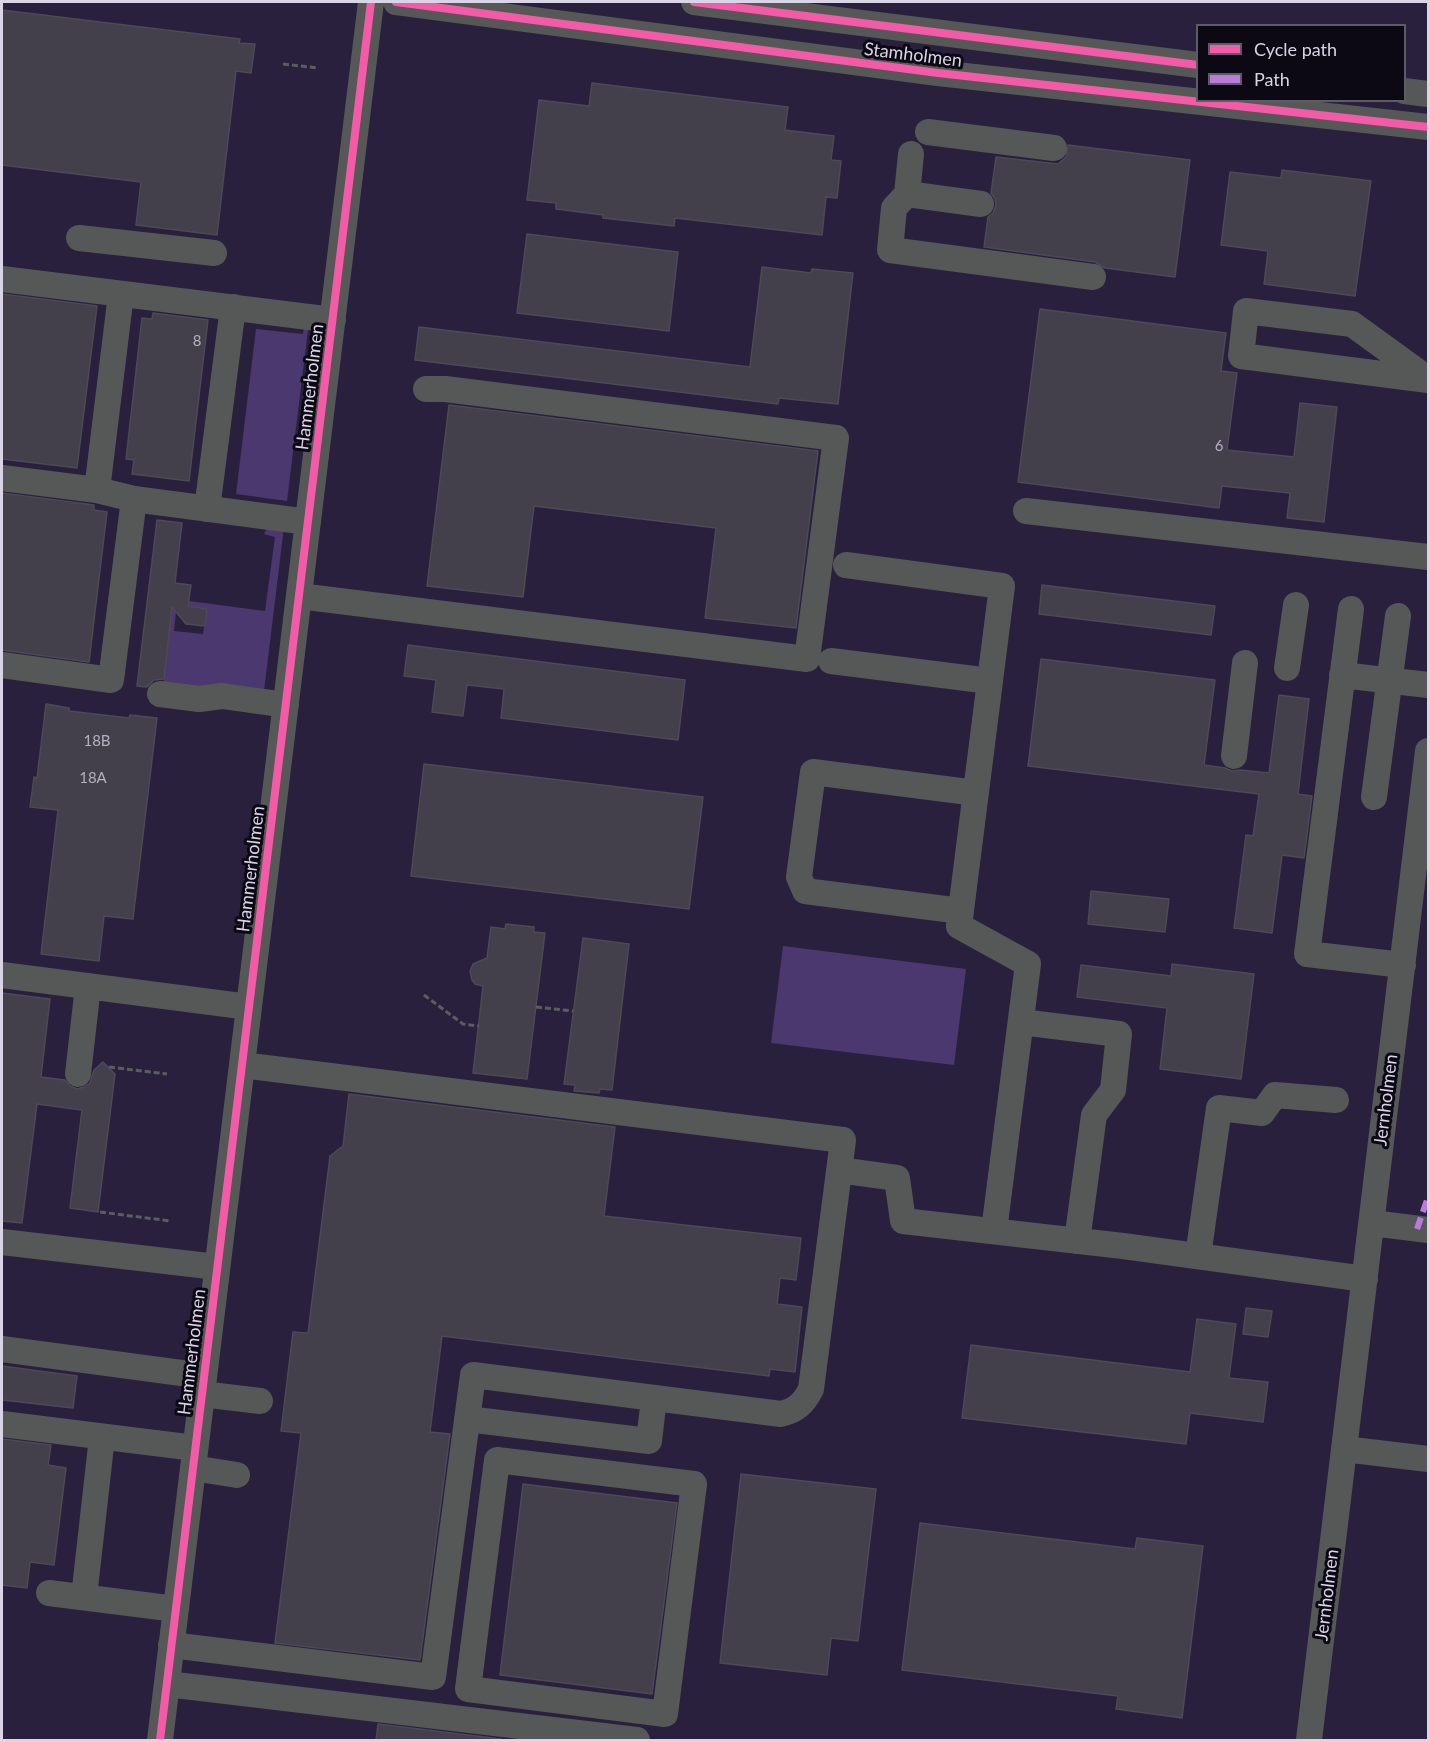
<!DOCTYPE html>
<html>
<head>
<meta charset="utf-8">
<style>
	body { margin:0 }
	#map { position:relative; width:1430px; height:1742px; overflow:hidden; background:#26222f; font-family:Lato,sans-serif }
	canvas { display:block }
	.frame { position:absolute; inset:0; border:3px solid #d9d5e6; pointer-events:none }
	.legend { position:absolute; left:1196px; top:24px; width:210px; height:78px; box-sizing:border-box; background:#0c0914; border:2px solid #5e5b68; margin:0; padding:8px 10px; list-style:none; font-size:18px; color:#d9d5e6 }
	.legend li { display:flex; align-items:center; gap:12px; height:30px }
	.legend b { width:30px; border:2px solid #5e5b68 }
</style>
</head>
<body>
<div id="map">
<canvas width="1430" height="1742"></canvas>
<div class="frame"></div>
<ul class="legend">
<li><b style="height:8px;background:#f35aa7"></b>Cycle path</li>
<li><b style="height:8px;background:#bd7bd9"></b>Path</li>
</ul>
</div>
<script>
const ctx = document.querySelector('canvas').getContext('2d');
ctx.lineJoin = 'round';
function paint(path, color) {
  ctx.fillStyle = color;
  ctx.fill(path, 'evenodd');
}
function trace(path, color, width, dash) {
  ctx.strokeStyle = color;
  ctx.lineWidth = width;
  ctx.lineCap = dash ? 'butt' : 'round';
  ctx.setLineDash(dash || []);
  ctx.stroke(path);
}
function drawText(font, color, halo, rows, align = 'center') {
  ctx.font = font + ' Lato,sans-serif';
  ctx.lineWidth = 6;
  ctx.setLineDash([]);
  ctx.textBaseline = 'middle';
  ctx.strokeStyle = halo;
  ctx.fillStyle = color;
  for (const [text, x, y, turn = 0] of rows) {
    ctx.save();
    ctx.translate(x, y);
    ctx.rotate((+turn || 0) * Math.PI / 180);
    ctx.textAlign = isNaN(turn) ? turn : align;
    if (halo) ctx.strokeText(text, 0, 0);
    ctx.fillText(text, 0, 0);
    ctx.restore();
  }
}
const built = new Path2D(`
	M2,2H1428V1740H2ZM1198,26H1404V100H1198Z`);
const green = new Path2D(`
	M304,328L308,330L287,501L236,494L256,329L303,334Z
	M269,525L284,527L264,691H201L163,687L172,607L176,612L174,631L203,634L207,609L188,606L189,601L265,611L275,537L264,534Z
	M783,946L966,969L954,1065L771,1043Z`);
const building = new Path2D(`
	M2,10L240,39L239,43L255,44L251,73L236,71L217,235L136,225L141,182L2,165Z
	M592,83L788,107L785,130L834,136L831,160L841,161L837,198L826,197L822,235L675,218L674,226L603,218V215L556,209V203L527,200L539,100L589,106Z
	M1068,145L1190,160L1175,277L1105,268L1095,262L984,247L988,217L993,213L996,205L995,199L991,193L996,157L1058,164L1066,157Z
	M1282,170L1371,181L1355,296L1264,284L1268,251L1221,245L1230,172L1281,178Z
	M527,234L678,252L669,331L517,313Z
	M762,267L811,273L812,269L853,273L838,404L779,398L778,404L415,360L419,327L750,367Z
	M2,294L97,306L77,468L2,459Z
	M1040,309L1226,333L1221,371L1237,373L1227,450L1294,457L1300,403L1337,407L1324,522L1287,518L1290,493L1222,486L1219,508L1018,482Z
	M153,313L208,320L189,481L132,474L134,460L126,459L142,318L152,319Z
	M449,405L818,451L796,628L705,618L716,528L534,506L523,597L427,586Z
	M2,493L94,505V510L107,512L89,662L2,650Z
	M157,520L182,523L175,583L191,585L188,606L207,609L205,626L186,624L172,607L164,679L154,680L147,687L137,686Z
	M1042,585L1215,606L1211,635L1039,614Z
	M408,645L685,680L678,740L501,718L504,689L467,685L463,716L432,712L436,680L404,676Z
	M1041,659L1215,680L1204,765L1225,768L1232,771L1240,770L1269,773L1279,695L1309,699L1298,794L1312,796L1304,858L1282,855L1272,933L1234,928L1246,835L1253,836L1259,794L1028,766Z
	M46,704L69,708V711L129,718L130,715L157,718L133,919L104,916L99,961L41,954L58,810L30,807L34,777L37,778Z
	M424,764L703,797L689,909L411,876Z
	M1091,891L1169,899L1165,932L1088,924Z
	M506,924L534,927V932L545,933L527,1079L473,1073L483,986L475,984L472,980L470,971L473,964L487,958L491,927L505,929Z
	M583,938L629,944L612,1090L600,1089L599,1093L574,1091L575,1085L564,1084Z
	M1172,964L1254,974L1241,1079L1160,1069L1167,1008L1077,997L1081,965L1171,976Z
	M2,993L50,999L41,1077L65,1080L70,1086L77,1089L84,1087L90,1083L94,1070L103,1062L115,1074L98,1212L70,1208L82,1110L37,1104L22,1223L2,1221Z
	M349,1094L615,1127L604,1216L801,1238L796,1280L780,1278L777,1304L802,1307L795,1372L770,1369L769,1376L442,1336L430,1432L450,1434L420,1660L275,1643L301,1433L281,1431L293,1332L308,1333L330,1156L343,1146Z
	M1246,1308L1272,1311L1268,1337L1243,1334Z
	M1197,1319L1236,1324L1229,1378L1268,1382L1263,1422L1190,1413L1186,1444L962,1418L971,1345L1190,1372Z
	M2,1366L77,1376L73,1408L2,1400Z
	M2,1439L51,1445L48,1465L66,1468L54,1565L30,1562L27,1588L2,1585Z
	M741,1474L876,1489L858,1641L831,1638L827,1675L720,1663Z
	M523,1484L677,1503L652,1694L500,1675Z
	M920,1523L1135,1549L1137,1538L1203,1546L1182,1718L1116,1709L1118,1696L902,1670Z
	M378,1724L501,1739L500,1740H376Z`);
const path = new Path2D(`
	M283,64L318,68
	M424,995L463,1024L479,1026
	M536,1007L573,1011
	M109,1067L167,1074
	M100,1212L171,1221`);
const minor = new Path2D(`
	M396,2L938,73L1428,127
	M694,2L1198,65
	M1404,91L1428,94
	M928,132L1054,148
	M911,154L907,194L894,208L890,250L1093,277
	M907,194L981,204
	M79,238L214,253
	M2,279L333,320
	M1428,379L1352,324L1246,311L1241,356L1428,380
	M2,478L97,490L134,499L308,522
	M97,490L121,294
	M207,509L233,307
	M1026,511L1428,557
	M846,565L1002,586L959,926L1028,964L994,1231
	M299,596L807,659L836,438L445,389H426
	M1351,609L1307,954L1403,965
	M831,661L990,681
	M2,665L111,680L134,499
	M1287,668L1296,605
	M1342,675L1428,685
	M160,694L199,699L222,696L286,705
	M1234,756L1245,663
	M1374,797L1398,616
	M961,911L805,891L799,877L813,772L976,793
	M2,975L249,1007
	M1021,1022L1119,1034L1113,1090L1094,1115L1077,1241
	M78,1074L88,986
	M839,1170L897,1178L903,1221L1123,1246L1365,1279
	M1372,1223L1428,1230
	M2,1242L217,1267
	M1198,1256L1219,1108L1262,1113L1275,1095L1336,1100
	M2,1349L204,1376
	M202,1394L260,1401
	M467,1419L649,1441L654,1398
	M2,1424L195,1448
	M1344,1449L1428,1459
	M497,1460L694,1484L665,1714L468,1689Z
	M193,1468L237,1475
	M49,1593L176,1609
	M84,1597L102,1437
	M171,1645L433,1677L473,1375L781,1414C797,1410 804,1403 811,1389L843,1140L242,1065
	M167,1684L637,1740
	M160,1740L371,2
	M1309,1740L1428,751`);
const quiet = new Path2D(`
	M1417,1229L1428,1197`);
const cycleway = new Path2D(`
	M396,2L938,73L1428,127
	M694,2L1198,65
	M160,1740L371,2`);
const numberNames = [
	["8",197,341],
	["6",1219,446],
	["18B",97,741],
	["18A",93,778]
];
const streetNames = [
	["Stamholmen",913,55,7],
	["Hammerholmen",310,387,-83],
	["Hammerholmen",251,869,-83],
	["Jernholmen",1386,1100,-83],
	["Hammerholmen",192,1352,-83],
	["Jernholmen",1327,1595,-83]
];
paint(built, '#29203d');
paint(green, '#4b386e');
paint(building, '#433f4b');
trace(building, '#4d4956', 1.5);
trace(path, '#5c5d5f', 3, [6, 3]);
trace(minor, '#565857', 26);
trace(quiet, '#bd7bd9', 6, [12, 6]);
trace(cycleway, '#f35aa7', 8);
drawText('15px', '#b4b0bf', null, numberNames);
drawText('18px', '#d9d5e6', '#0c0914', streetNames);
</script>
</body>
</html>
